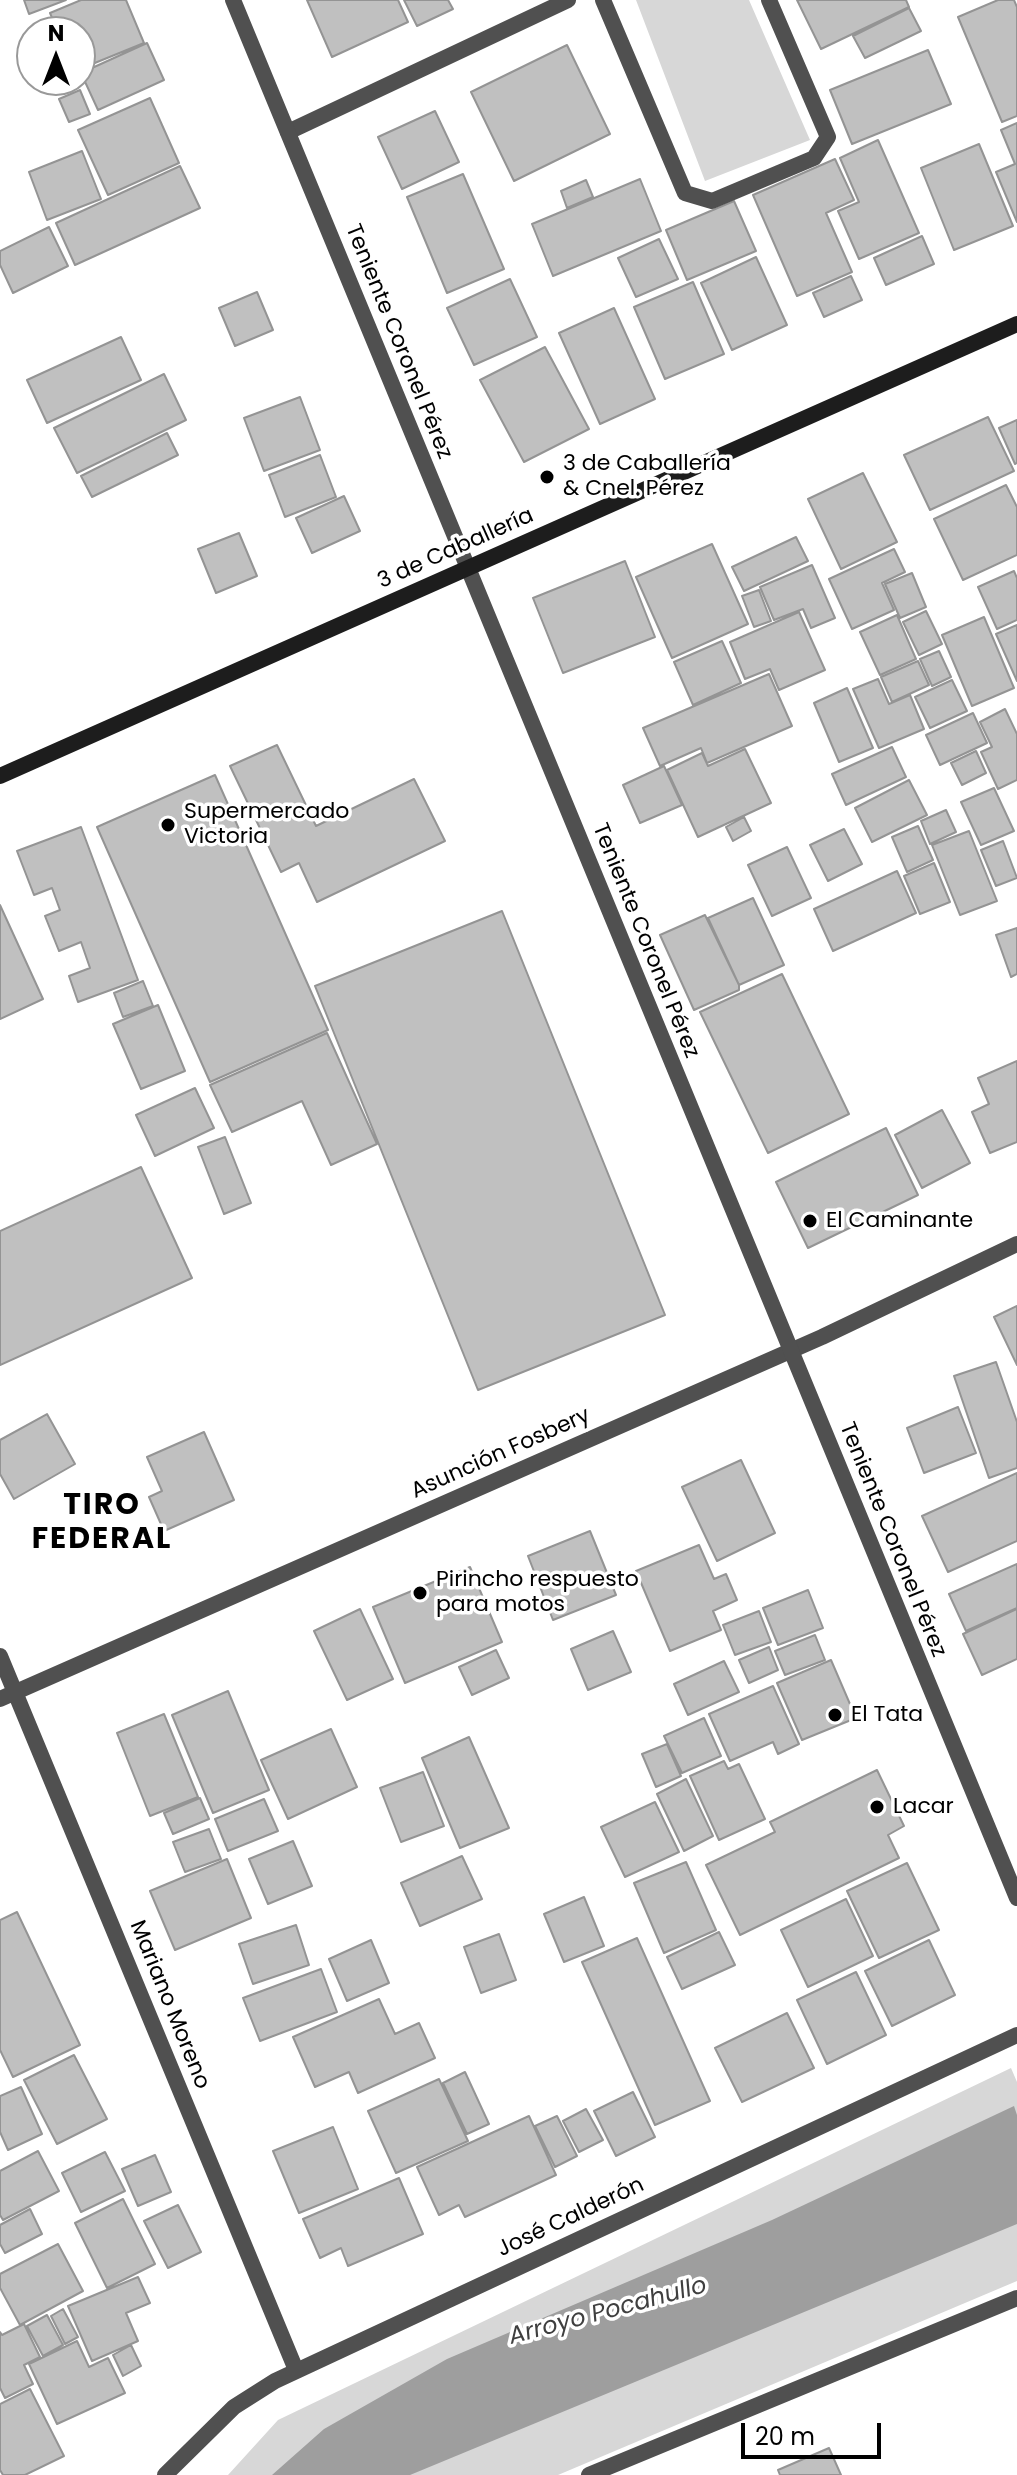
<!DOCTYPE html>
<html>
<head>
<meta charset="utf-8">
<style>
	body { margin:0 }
	#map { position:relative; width:1017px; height:2475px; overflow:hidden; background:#fff; font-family:Poppins,sans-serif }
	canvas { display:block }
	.north { position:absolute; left:16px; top:16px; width:80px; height:80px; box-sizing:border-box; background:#fff; border:2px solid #999; border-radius:50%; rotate:0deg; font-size:22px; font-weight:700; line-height:32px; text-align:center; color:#000 }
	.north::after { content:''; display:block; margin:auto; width:28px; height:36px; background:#000; clip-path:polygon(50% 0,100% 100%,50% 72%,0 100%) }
	.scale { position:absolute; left:741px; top:2423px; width:140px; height:36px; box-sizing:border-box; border:4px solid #000; border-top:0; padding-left:10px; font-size:24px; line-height:28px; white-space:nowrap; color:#000; -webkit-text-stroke:6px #fff; paint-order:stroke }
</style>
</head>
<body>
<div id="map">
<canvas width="1017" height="2475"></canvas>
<div class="north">N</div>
<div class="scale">20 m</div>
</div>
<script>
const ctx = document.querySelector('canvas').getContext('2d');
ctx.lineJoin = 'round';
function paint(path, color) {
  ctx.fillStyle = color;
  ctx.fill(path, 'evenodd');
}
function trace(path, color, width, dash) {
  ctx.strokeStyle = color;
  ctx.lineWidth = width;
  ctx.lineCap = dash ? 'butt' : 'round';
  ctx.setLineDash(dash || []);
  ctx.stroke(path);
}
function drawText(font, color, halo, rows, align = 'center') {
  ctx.font = font + ' Poppins,sans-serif';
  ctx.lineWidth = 7;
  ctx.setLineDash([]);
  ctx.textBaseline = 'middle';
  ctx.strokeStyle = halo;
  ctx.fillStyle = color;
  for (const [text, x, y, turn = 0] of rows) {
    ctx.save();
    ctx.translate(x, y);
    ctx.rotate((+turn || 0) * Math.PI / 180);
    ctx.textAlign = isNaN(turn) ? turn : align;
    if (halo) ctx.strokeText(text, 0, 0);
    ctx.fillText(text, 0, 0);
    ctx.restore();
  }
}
const green = new Path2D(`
	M636,0H749L810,140L705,181Z
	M1011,2068L1017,2082V2281L558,2475H228L278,2420Z`);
const water = new Path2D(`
	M1014,2106L1017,2115V2224L410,2475H272L324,2429L447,2359L772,2220Z`);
const building = new Path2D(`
	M24,0H66L29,14Z
	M81,0H126L144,43L80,69V32H58L50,13Z
	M307,0H398L408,22L332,57Z
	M404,0H448L453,9L417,26Z
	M797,0H906L909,7L821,49Z
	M998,0H1014L1017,7V116L1002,122L958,17Z
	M909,8L921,31L865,58L853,36Z
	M147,43L164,80L98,110L81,73Z
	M567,45L610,134L514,181L471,92Z
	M928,50L951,104L852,144L830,90Z
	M80,90L90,114L69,122L59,99Z
	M150,98L179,163L108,195L78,130Z
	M435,111L459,162L402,189L378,137Z
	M1017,123V222L996,172L1015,164L1001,130Z
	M878,140L919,233L859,259L838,211L859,202L840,158Z
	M979,144L1013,226L954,250L921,168Z
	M82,151L101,199L47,220L29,172Z
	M835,159L854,200L826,213L852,272L797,296L753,195Z
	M180,166L200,208L75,265L56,223Z
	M463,174L504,269L447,293L407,197Z
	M640,179L661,231L553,276L532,224Z
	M586,180L593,197L567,208L561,191Z
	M734,201L756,251L687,280L666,230Z
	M49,227L68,266L13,293L0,265V251Z
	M922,236L934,264L886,285L874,258Z
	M659,239L678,279L636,297L618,258Z
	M756,257L787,325L732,350L701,283Z
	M851,276L862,300L824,317L813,293Z
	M510,279L537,337L474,365L447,308Z
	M693,282L724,354L665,379L634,307Z
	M257,292L273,330L235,346L219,308Z
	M614,308L655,399L600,424L559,333Z
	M121,337L141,380L47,423L27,380Z
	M545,347L589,429L524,462L480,380Z
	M164,374L186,420L77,473L54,428Z
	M300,397L320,450L264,471L244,418Z
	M988,417L1014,471L930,510L904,455Z
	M1017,420V463L1015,464L999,428Z
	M167,433L178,455L92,497L81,476Z
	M320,455L336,497L285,517L269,475Z
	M863,473L897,542L841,569L808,499Z
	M1006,485L1017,507V555L963,580L934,519Z
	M344,496L360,531L312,553L296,518Z
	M239,533L257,576L216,593L198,549Z
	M796,537L808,561L744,591L732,567Z
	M712,544L748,624L672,658L636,577Z
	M894,549L905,572L882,583L894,610L852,629L829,579Z
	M625,561L655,637L563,673L533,598Z
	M812,565L835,618L811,628L803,609L774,620L760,587Z
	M1014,571L1017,578V620L997,629L978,587Z
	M912,573L926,607L900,618L885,584Z
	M759,590L771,621L754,627L742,596Z
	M926,611L942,644L919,655L903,622Z
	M799,612L825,670L779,690L770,669L745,679L730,642Z
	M897,615L916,659L880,675L860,632Z
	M984,617L1014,688L972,706L942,635Z
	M1017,625V681L996,634Z
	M722,641L741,683L693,705L674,662Z
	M939,651L951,677L932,686L920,659Z
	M918,661L929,685L892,702L881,677Z
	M769,674L792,726L707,763L701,748L660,766L643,728Z
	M878,679L889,704L910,695L924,729L879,748L853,689Z
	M952,680L967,711L930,728L915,697Z
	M847,688L873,748L839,762L814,703Z
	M1005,709L1017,734V780L998,789L981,752L992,747L980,722Z
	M973,713L987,743L940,765L926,735Z
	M277,745L316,826L414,779L445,841L317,902L299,863L281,872L230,766Z
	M892,747L906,777L846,805L832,774Z
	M745,749L771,803L698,837L667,770L702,753L708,766Z
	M976,751L986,773L962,785L951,763Z
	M664,766L682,805L640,823L623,785Z
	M215,775L328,1030L210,1082L97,827Z
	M909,780L927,815L872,842L855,808Z
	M994,788L1014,831L981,845L961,802Z
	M946,810L956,832L930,844L921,821Z
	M744,817L751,831L733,841L726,827Z
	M918,826L933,860L907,872L892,837Z
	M81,827L138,980L78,1002L69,976L90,968L81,942L59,951L45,916L60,910L52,888L34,895L17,851Z
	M844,829L862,864L828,881L810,845Z
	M969,831L997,901L960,915L932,845Z
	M1003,841L1017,878L996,886L981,850Z
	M787,847L811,898L772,916L748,865Z
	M934,863L950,902L920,914L904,876Z
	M897,871L916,913L833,951L814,909Z
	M753,898L784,965L739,985L708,918Z
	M0,905L43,999L0,1019Z
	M502,911L665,1315L478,1390L315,986Z
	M705,915L739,985V990L694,1010L660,935Z
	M1017,928V974L1011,977L996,935Z
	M782,974L849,1114L768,1153L700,1012Z
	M143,981L153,1006L123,1017L114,993Z
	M158,1005L185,1071L141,1089L113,1024Z
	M327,1033L377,1144L331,1165L302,1101L232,1132L210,1085Z
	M1017,1061V1142L990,1153L972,1112L989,1104L978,1078Z
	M195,1088L214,1128L155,1156L136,1115Z
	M942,1110L970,1163L922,1188L895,1135Z
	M886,1128L918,1195L808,1248L776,1182Z
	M225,1137L251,1203L224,1214L198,1147Z
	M141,1167L192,1278L0,1365V1231Z
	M1017,1306V1365L994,1317Z
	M996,1362L1017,1422V1468L989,1478L954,1376Z
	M958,1407L976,1453L924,1473L907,1428Z
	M47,1414L75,1464L14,1499L0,1474V1440Z
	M204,1432L234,1500L164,1531L149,1497L162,1491L147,1457Z
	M741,1460L775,1533L717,1561L682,1487Z
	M1017,1473V1541L948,1572L922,1516Z
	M590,1531L616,1595L553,1620L528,1556Z
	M699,1545L714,1579L726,1574L737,1600L713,1611L721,1630L670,1651L636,1571Z
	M1017,1564V1608L966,1631L949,1594Z
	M470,1567L502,1642L405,1683L373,1607Z
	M808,1590L823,1628L778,1645L763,1608Z
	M360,1609L393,1679L347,1700L314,1631Z
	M1017,1609V1659L982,1675L963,1634Z
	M759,1611L771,1642L735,1655L723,1625Z
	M613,1631L631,1672L588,1690L571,1649Z
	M815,1635L825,1660L785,1675L775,1651Z
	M769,1647L778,1670L749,1683L739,1660Z
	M496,1650L509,1678L472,1695L459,1667Z
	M831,1660L856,1718L802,1740L777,1683Z
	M724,1661L739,1692L688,1715L674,1684Z
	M773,1686L799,1744L778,1754L773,1742L730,1761L709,1714Z
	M228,1691L269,1790L213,1813L172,1715Z
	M164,1714L198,1797L150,1816L117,1733Z
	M704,1718L721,1756L682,1773L664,1736Z
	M331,1729L357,1787L288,1819L261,1760Z
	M469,1737L509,1828L460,1848L422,1758Z
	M667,1744L681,1776L656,1787L642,1754Z
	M724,1761L728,1769L739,1764L765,1819L719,1840L690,1776Z
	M877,1770L904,1826L888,1835L899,1858L740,1935L706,1865L775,1832L770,1822Z
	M423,1772L444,1826L401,1842L380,1788Z
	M686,1779L713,1836L684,1851L657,1794Z
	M200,1798L209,1819L173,1834L164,1813Z
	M264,1799L278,1831L228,1851L215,1819Z
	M655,1802L679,1852L625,1877L601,1827Z
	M209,1829L221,1859L185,1872L173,1842Z
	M293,1841L312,1886L268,1904L249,1859Z
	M462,1856L482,1899L420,1926L401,1883Z
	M227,1859L251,1918L175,1950L150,1891Z
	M686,1862L716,1930L664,1953L634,1883Z
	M907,1863L939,1930L879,1958L847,1891Z
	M584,1897L604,1946L564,1962L544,1914Z
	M846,1899L873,1956L808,1987L781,1930Z
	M17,1912L80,2045L13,2077L0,2050V1920Z
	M296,1925L309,1965L253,1984L239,1944Z
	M719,1932L735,1965L682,1989L667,1957Z
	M499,1934L516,1980L481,1993L464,1947Z
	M637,1938L710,2101L655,2125L582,1962Z
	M371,1940L389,1983L347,2001L329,1959Z
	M929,1940L955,1995L892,2026L865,1971Z
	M321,1969L337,2012L260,2041L243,1998Z
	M856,1972L886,2035L827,2064L797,2000Z
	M379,1999L395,2034L419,2023L435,2058L358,2093L349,2072L315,2087L293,2037Z
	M787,2013L814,2068L742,2102L715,2048Z
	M74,2055L107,2119L57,2144L24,2080Z
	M465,2072L489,2124L467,2134L443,2083Z
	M439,2079L468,2141L396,2173L368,2111Z
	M21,2087L42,2134L8,2150L0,2132V2096Z
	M633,2092L655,2137L616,2156L594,2111Z
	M586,2109L603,2140L579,2152L563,2121Z
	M529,2116L556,2175L465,2217L459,2205L439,2215L417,2167Z
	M557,2116L577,2156L555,2167L535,2126Z
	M333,2127L358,2189L299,2213L273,2151Z
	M38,2151L59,2191L3,2220L0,2215V2171Z
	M105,2152L125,2191L81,2212L62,2173Z
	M155,2155L171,2192L138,2206L122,2169Z
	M399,2178L423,2234L348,2266L341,2248L320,2258L303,2219Z
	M123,2199L155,2264L107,2288L75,2223Z
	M178,2205L201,2252L168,2268L144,2221Z
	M30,2209L42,2234L5,2253L0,2244V2225Z
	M58,2244L83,2291L20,2325L0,2288V2274Z
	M138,2277L150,2303L126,2313L138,2341L92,2361L68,2306Z
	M63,2309L78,2337L65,2344L51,2316Z
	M47,2315L63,2345L43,2356L27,2326Z
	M24,2324L40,2357L24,2365L33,2384L5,2398L0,2388V2332L2,2335Z
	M77,2341L89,2367L108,2358L125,2393L57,2424L29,2364Z
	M131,2345L141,2366L123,2376L113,2355Z
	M30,2389L64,2456L25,2475H3L0,2470V2404Z
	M829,2448L841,2475H780L778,2470Z`);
const service = new Path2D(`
	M603,0L685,193L712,201L814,158L828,137L769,0
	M288,132L568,0`);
const minor = new Path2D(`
	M233,0L468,568
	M0,1656L296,2370
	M0,1699L822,1337L1017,1244
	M165,2475L234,2407L275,2381L1017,2035
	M589,2475L1017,2298`);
const tertiary = new Path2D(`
	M468,568L1017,1898`);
const secondary = new Path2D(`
	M0,776L1017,324`);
const markers = [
	[547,477,8,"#000"],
	[168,825,8,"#000"],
	[810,1221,8,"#000"],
	[420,1593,8,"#000"],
	[835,1715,8,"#000"],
	[877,1807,8,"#000"]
];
const streetNames = [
	["Teniente Coronel Pérez",398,342,68],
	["3 de Caballería",456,549,-24],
	["Teniente Coronel Pérez",645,941,68],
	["Asunción Fosbery",501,1454,-24],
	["Teniente Coronel Pérez",892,1540,68],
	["Mariano Moreno",169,2005,68],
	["José Calderón",571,2218,-25]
];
const poiNames = [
	["3 de Caballería",563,464],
	["& Cnel. Pérez",563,489],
	["Supermercado",184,812],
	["Victoria",184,837],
	["El Caminante",826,1221],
	["Pirincho respuesto",436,1580],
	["para motos",436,1605],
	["El Tata",851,1715],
	["Lacar",893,1807]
];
const waterNames = [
	["Arroyo Pocahullo",608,2312,-15]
];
const districtNames = [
	["TIRO",102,1506],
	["FEDERAL",102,1540]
];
paint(green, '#d7d7d7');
paint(water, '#9e9e9e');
paint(building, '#c0c0c0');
trace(building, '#949494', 2);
trace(service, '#505050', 16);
trace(minor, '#505050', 16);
trace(tertiary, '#505050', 16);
trace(secondary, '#1d1d1d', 16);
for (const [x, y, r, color] of markers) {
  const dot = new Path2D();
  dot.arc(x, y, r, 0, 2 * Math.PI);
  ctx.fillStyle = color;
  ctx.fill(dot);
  trace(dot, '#fff', 3);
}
drawText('22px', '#000', '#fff', streetNames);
drawText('22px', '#000', '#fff', poiNames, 'left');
drawText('italic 24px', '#3f3f3f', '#fff', waterNames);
ctx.letterSpacing = '2px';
drawText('bold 30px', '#000', '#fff', districtNames);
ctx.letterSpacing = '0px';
</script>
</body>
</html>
